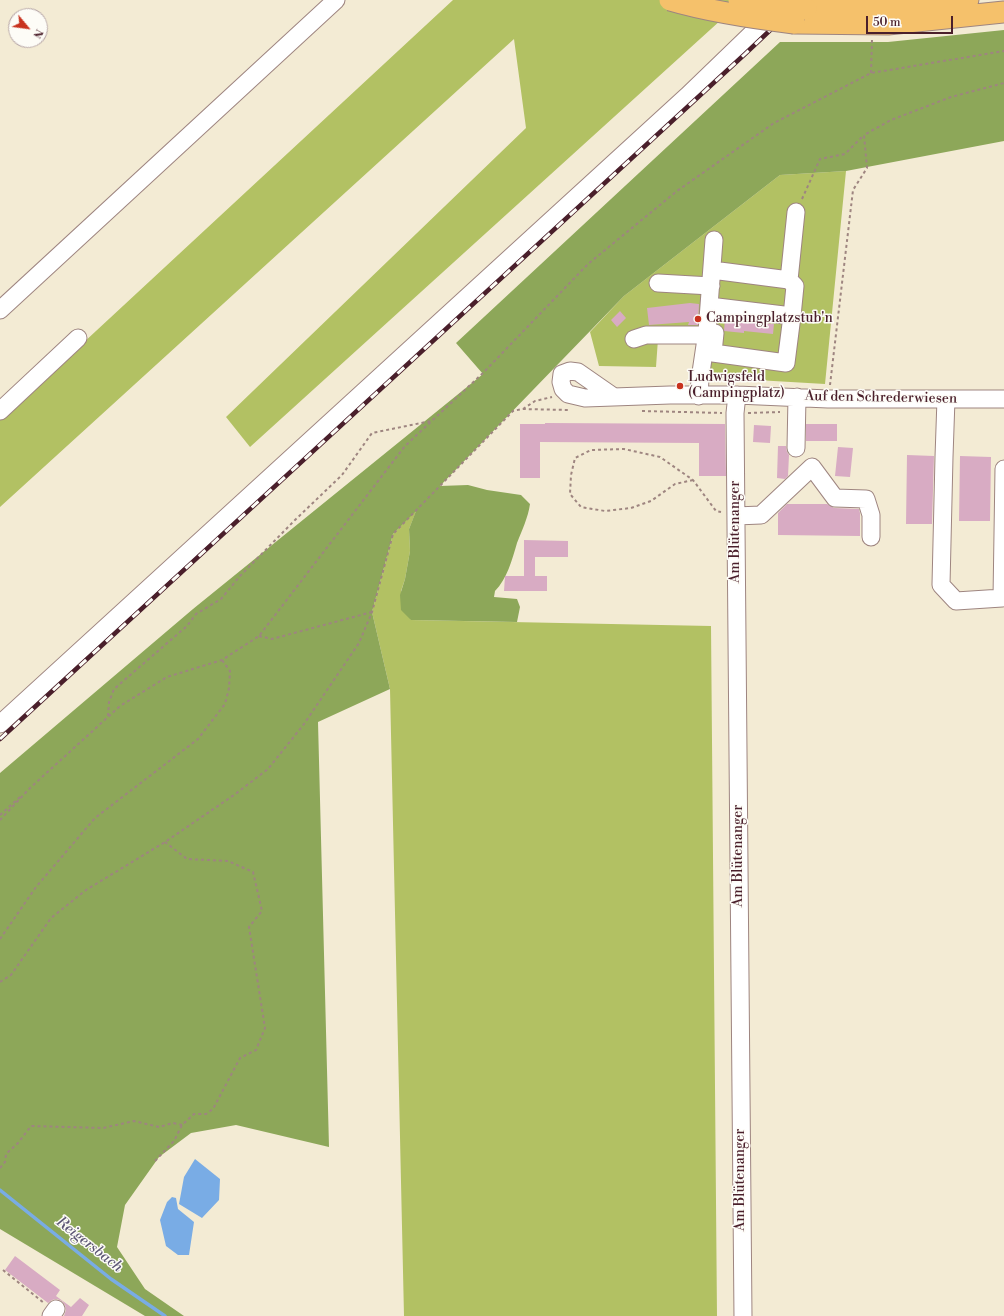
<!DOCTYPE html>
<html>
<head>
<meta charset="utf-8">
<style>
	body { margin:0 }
	#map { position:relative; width:1004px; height:1316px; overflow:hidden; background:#f3ebd4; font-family:"Libre Bodoni",serif }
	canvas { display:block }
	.north { position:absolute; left:8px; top:8px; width:40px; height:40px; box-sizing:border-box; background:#fdfcf7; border:1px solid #b5a4a5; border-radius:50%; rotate:119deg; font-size:11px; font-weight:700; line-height:16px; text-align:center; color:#4a1f2b }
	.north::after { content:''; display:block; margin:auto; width:14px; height:18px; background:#c8321e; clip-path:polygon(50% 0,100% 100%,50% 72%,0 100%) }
	.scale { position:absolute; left:866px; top:16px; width:87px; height:18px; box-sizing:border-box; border:2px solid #4a1f2b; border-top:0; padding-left:5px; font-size:12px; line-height:14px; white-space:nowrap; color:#4a1f2b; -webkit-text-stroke:3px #fdfcf7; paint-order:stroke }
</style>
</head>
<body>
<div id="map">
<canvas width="1004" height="1316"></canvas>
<div class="north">N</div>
<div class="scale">50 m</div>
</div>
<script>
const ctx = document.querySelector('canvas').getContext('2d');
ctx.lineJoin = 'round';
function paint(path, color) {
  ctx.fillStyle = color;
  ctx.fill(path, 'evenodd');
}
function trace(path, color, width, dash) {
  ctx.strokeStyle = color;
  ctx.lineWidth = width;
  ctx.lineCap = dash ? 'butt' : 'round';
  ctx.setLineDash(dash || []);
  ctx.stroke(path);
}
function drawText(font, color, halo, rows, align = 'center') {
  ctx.font = font + ' "Libre Bodoni",serif';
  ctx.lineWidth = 3;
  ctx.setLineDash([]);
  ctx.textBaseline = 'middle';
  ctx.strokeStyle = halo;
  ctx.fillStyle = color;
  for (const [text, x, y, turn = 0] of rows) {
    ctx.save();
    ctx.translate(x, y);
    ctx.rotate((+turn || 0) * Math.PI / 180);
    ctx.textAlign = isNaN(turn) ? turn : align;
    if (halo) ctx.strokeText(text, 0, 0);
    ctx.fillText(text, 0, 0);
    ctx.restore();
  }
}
const green = new Path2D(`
	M453,0H743L250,447L226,417L526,128L514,39L0,507V420Z
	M846,171L825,384L705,377L710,340L658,339L656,367L599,366L590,332L624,296L780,175Z
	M417,509L409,529L410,551L405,579L401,591L411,620L711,626L717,1316H404L390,689L372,612L393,534Z`);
const forest = new Path2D(`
	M1004,30V141L846,171L780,175L624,296L440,486L468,485L487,490L521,495L530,504C528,518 522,530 517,543C512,560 507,579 495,591L494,597L517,599L520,607L517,622L411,620L401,610L400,595L405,579L410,551L409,529L416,511L393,534L372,612L390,689L318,722L329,1147L236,1125L191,1133L159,1157L125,1205L117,1247L145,1289L184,1316H145L0,1229V773L193,609L483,374L456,343L780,42H888Z`);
const water = new Path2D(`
	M195,1159L220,1179L219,1200L202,1218L179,1204L184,1177Z
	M172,1197L176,1198L178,1209L194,1222L189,1255H178L166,1246L160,1220L167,1202Z`);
const stream = new Path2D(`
	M0,1190L111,1279L165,1316`);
const building = new Path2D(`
	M690,303L699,304L698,325H688L689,322L649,325L647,308Z
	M620,311L626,318L617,327L611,320Z
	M725,318L774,324L773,334L744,331V333L724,331Z
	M545,423L725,424L726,476H699V443L540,442V478H520V424H545Z
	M806,424H837V441H806Z
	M754,425L771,426L770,443L753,442Z
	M778,446H786L787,452L789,455L788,476L785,479L777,478Z
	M838,447L853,448L850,477L835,476Z
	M907,455L934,456L932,524H906Z
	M960,456L991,457L990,521H959Z
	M787,504H827L834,508L859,509L860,513V536L778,535V513Z
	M524,540L568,541V557H535V576H547V591H504L505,576H524Z
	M15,1256L60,1290L56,1296L71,1307L80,1298L89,1305L82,1316H64L66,1310L65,1305L62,1301L57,1299L52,1300L48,1303L5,1270Z`);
const path = new Path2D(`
	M871,73L872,39
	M802,199L820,159L845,154L864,135
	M830,385L853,190L867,168L864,135L891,120L951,97L1004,83
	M523,409L535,401L552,397
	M642,411L722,413
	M748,413L780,412
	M693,480L675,484L651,501L631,508L605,511L581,507L570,494L571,475L575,458L591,450L624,449L660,457L693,480L716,511L721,512
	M259,636L272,639L372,612
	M108,716L109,702L114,689L187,626L196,614L221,599L240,576L295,520L342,475L372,433L431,421
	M0,815L20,797
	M0,820L30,788L120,706L167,677L222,660L259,636L405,446L483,373L588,264L677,191L774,123L871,73L1004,51
	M0,939L36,887L95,818L198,739L225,704L229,688L230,671L222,660
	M0,982L11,975L51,918L86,890L165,842L234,795L268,769L304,724L359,643L372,612L393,534L513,411L522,409L570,410
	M155,1161L174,1141L182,1125L194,1114H206L213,1109L240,1058L256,1050L265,1028L249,927L262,911L253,872L228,861L187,859L165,842
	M0,1168L5,1162L6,1154L18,1143L31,1126L103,1128L134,1121L159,1127L173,1123L182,1125
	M3,1270L44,1303`);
const minor = new Path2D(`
	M789,280L796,212
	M658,283L711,286
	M709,306L792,316L795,286L789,280L712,270
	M0,310L336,0
	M715,333L713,353L786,363L792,316
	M634,339L646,335H707
	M737,395L735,413L743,1316
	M699,396L700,379L707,332L714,240
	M614,397L578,372L570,371L562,374L561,382L563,389L568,394L585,398L670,395H737L828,399H1004
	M946,399L944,457L941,585L956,601L1002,598L1004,469
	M0,411L78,338
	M796,448L797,397
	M736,516L761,515L812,467L835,498L866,499L871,515V537
	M0,724L687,96L773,13
	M51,1316L56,1309`);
const major = new Path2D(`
	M806,9L890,8L968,0
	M794,23L888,24L1004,12`);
const rail = new Path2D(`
	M0,739L745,54L802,0`);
const majorBridge = new Path2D(`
	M670,0C711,12 753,18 794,23
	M739,0L806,9`);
const markers = [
	[698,319,4,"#c8321e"],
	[680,386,4,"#c8321e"]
];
const poiNames = [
	["Campingplatzstub'n",706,319],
	["Ludwigsfeld",688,378],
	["(Campingplatz)",688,394]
];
const streetNames = [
	["Auf den Schrederwiesen",881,398,1],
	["Am Blütenanger",736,532,-90],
	["Am Blütenanger",739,856,-90],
	["Am Blütenanger",741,1180,-90]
];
const waterNames = [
	["Reigersbach",89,1245,38]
];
paint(green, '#b2c163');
paint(forest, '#8da759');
paint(water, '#79ace5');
trace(stream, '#79ace5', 3.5);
paint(building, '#d8abc3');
trace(minor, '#9e8580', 19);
trace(major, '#9e8580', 23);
trace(path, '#9e8580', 2, [3, 3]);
trace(minor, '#fff', 17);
trace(major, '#f5c16b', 21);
trace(rail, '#4a1f2b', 4.5);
trace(rail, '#fdfcf7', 3, [9]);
trace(majorBridge, '#9e8580', 23, []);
trace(majorBridge, '#f5c16b', 21);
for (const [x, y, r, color] of markers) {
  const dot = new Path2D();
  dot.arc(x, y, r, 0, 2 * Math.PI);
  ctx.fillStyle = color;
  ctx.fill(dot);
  trace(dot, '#fdfcf7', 1.5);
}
drawText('14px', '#4a1f2b', '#fdfcf7', poiNames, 'left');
drawText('14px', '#4a1f2b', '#fdfcf7', streetNames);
drawText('italic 15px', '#5d5775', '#fdfcf7', waterNames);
</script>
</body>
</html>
